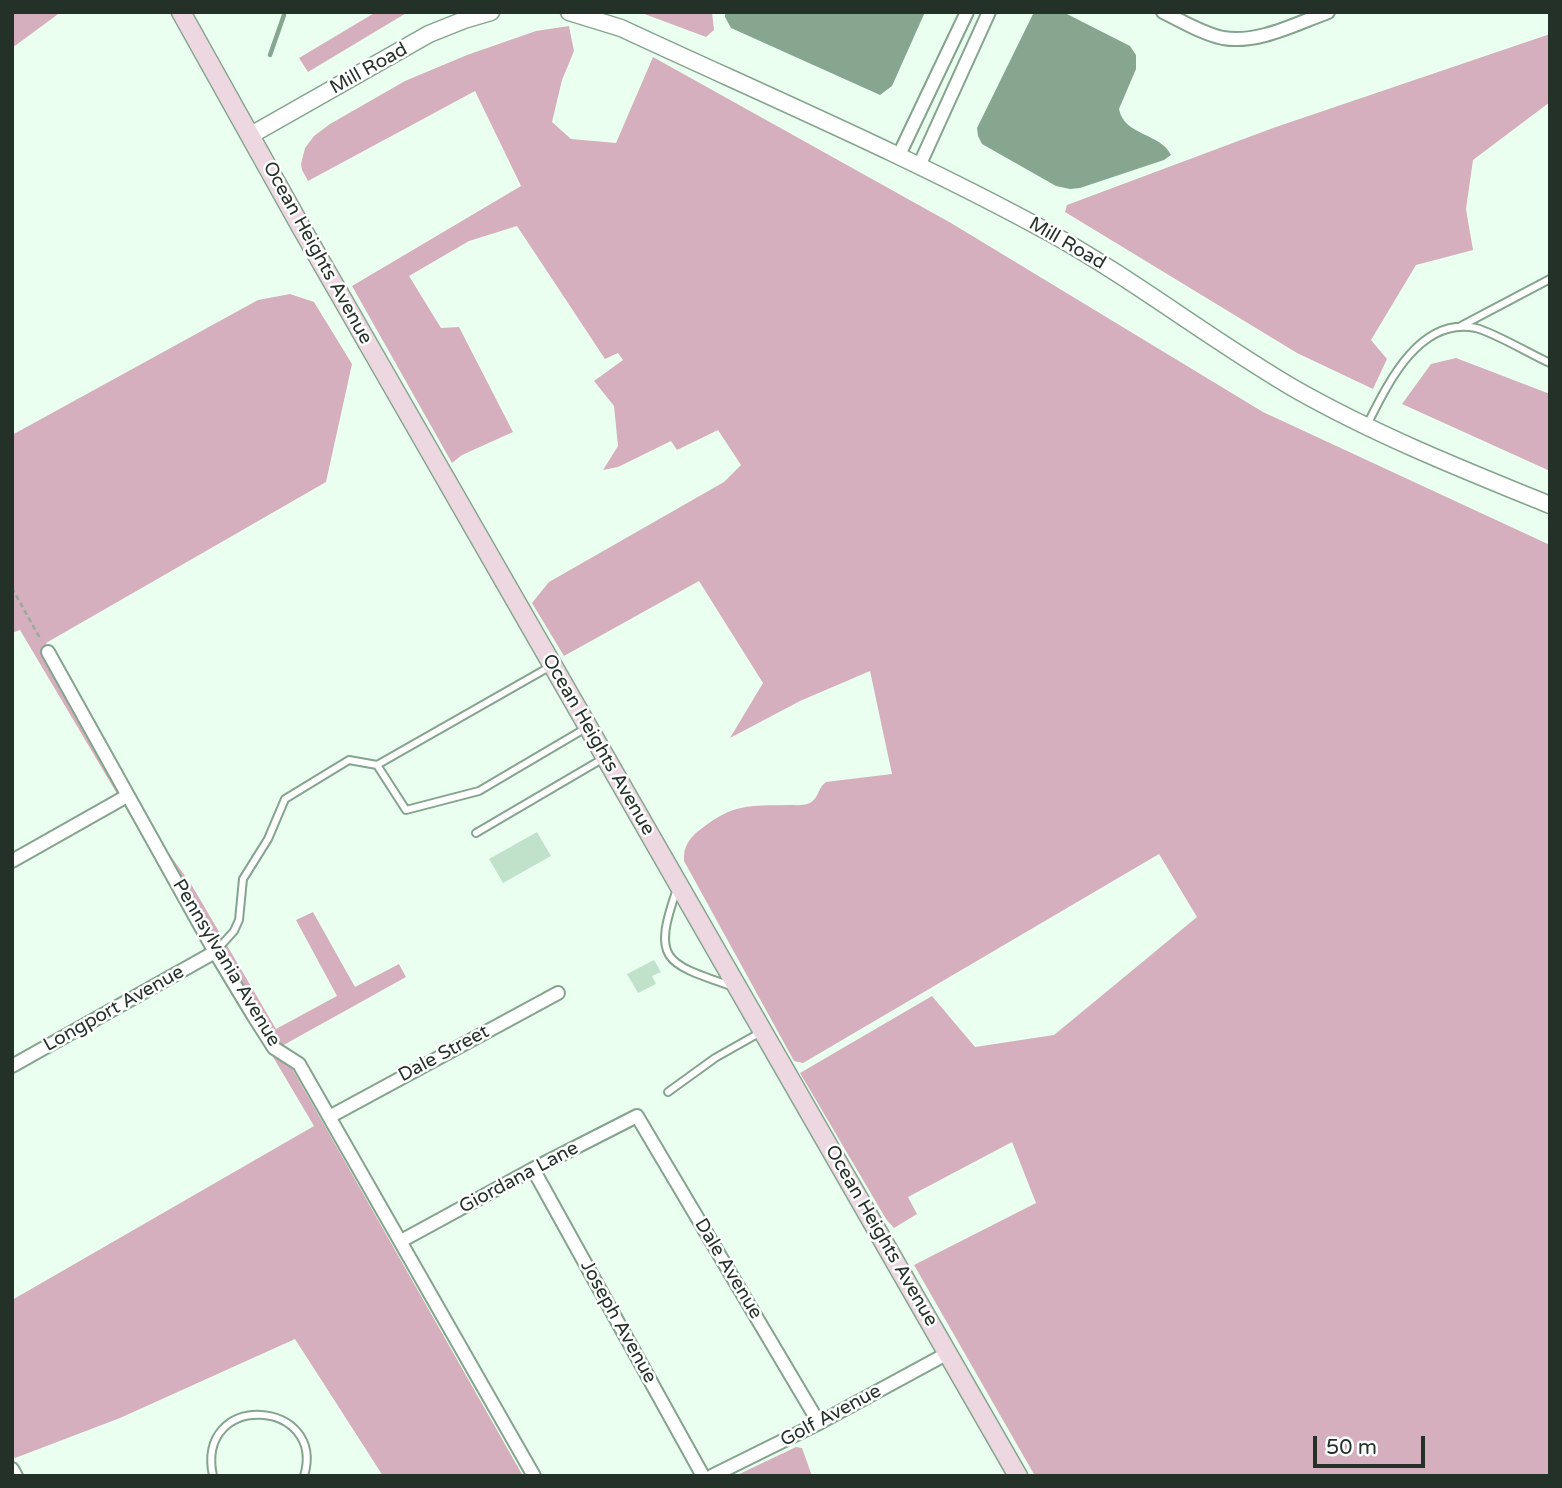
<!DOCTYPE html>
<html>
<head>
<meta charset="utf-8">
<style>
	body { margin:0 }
	#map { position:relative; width:1562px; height:1488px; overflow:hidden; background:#ebfff0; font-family:"Varela Round",sans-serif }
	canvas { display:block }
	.frame { position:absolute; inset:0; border:14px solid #243128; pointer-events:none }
	.scale { position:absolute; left:1313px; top:1436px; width:112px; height:32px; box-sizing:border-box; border:4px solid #243128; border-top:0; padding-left:9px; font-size:21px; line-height:24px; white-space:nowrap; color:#243128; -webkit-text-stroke:5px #fff; paint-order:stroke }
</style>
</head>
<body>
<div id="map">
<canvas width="1562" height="1488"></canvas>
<div class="frame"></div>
<div class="scale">50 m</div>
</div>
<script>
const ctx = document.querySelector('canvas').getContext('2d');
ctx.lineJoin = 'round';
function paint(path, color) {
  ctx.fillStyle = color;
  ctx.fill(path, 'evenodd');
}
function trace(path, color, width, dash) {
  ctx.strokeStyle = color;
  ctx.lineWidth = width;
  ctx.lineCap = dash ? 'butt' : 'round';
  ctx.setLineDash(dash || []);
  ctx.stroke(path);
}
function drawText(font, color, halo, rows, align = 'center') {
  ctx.font = font + ' "Varela Round",sans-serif';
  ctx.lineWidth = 5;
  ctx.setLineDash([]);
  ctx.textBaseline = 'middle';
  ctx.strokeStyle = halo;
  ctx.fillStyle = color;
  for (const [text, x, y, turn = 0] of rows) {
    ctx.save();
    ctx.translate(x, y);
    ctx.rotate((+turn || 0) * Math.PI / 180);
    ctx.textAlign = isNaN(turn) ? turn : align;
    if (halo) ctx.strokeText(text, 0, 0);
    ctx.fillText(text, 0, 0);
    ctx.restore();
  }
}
const forest = new Path2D(`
	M12,12H61L12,48Z
	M376,12H408L308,72L299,58Z
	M639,12H712L714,30L706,37Z
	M569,26L574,51L562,80L552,122L571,139L616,143L653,57L951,223L1263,412L1550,545V1476H1035L914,1265L1036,1203L1012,1142L908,1197L917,1214L894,1228L886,1219L800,1073L932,996L975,1047L1054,1035L1197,917L1159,854L803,1063L794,1061L684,861C683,846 690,837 701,829C734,803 749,806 788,805C795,805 804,806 810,803C819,798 818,787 826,782L892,774L870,671L800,701L730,738L763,683L699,581L564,656L532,603L549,582L724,482L741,465L718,430L677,450L671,441L618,467L603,470L618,446L614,406L594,381L623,360L618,353L605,359L517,226L469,241L409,276L441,328L459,327L513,432L462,455L452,463L352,286L521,186L475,91L308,181L302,170L301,164L305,148L314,136L330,124L405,81L467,55L536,31Z
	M1550,34V102L1473,160L1466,209L1473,250L1416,265L1371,340L1387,359L1373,389L1297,353L1065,212L1067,205L1273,128Z
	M290,294L314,302L352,364L326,482L46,643L127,796L191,884L276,1029L337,996L296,920L313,912L355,987L399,964L406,977L280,1047L523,1476H383L295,1339L120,1418L15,1458L12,1453V1300L314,1126L20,630L12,633V435L258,300Z
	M1456,358L1550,394V471L1402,404L1431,364Z
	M796,1447L802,1448L812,1476H735Z`);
const water = new Path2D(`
	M725,12H925L892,86L880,95L731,28L725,17Z
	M1034,12H1063L1130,46L1136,55V69L1119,109C1124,136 1161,133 1171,155L1164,160L1080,188L1070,189L1056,186L982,144L978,136L977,128Z`);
const stream = new Path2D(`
	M270,55L284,15`);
const building = new Path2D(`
	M537,832L551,856L503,883L489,859Z
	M654,960L661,972L652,976L656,984L638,993L627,974Z`);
const path = new Path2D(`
	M12,588L41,640`);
const service = new Path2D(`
	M1461,326L1550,279
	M1367,425C1387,385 1419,316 1476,328C1495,333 1530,354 1550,363
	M551,666L377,765L406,810L479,791L586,728
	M476,833L604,758
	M677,889C652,960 664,963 731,986
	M216,951L234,931L239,920L243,879L268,839L285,799L349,760L377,765
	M668,1092L715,1058L761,1032
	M213,1476C195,1390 327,1399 304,1476`);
const minor = new Path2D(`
	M1163,12C1182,21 1203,34 1223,38C1258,44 1295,24 1328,12
	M898,157L967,12
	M919,166L989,12
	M48,652L215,952L253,1015L274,1048L299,1064L534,1476
	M12,861L127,796
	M12,1066L215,952
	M331,1116L558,993
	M533,1169L703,1476
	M401,1241L533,1169L637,1116L819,1423
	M12,1469L16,1476
	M712,1476L819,1423L948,1353`);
const tertiary = new Path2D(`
	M569,12L621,28C765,95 911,157 1050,233C1135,280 1211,340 1295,389C1376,435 1464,470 1550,505
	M251,135L429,34L464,20L491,12`);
const secondary = new Path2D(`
	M181,12L301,227L1018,1476`);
const streetNames = [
	["Mill Road",369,69,-29],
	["Mill Road",1067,244,30],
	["Ocean Heights Avenue",317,253,61],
	["Ocean Heights Avenue",598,745,60],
	["Pennsylvania Avenue",226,963,59],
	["Longport Avenue",114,1009,-29],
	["Dale Street",444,1054,-28],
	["Giordana Lane",519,1178,-28],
	["Ocean Heights Avenue",881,1236,60],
	["Dale Avenue",728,1269,59],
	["Joseph Avenue",618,1322,61],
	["Golf Avenue",831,1416,-28]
];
paint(forest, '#d5afbd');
paint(water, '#86a690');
trace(stream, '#86a690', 4.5);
paint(building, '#c0e2ca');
trace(service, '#84a48e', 10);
trace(minor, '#84a48e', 16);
trace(tertiary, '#84a48e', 19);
trace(secondary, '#84a48e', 21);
trace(path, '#99aa9d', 2.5, [5, 3.5]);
trace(service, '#fff', 6);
trace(minor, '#fff', 12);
trace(tertiary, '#fff', 16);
trace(secondary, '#edd8e1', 18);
drawText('19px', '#243128', '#fff', streetNames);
</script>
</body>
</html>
